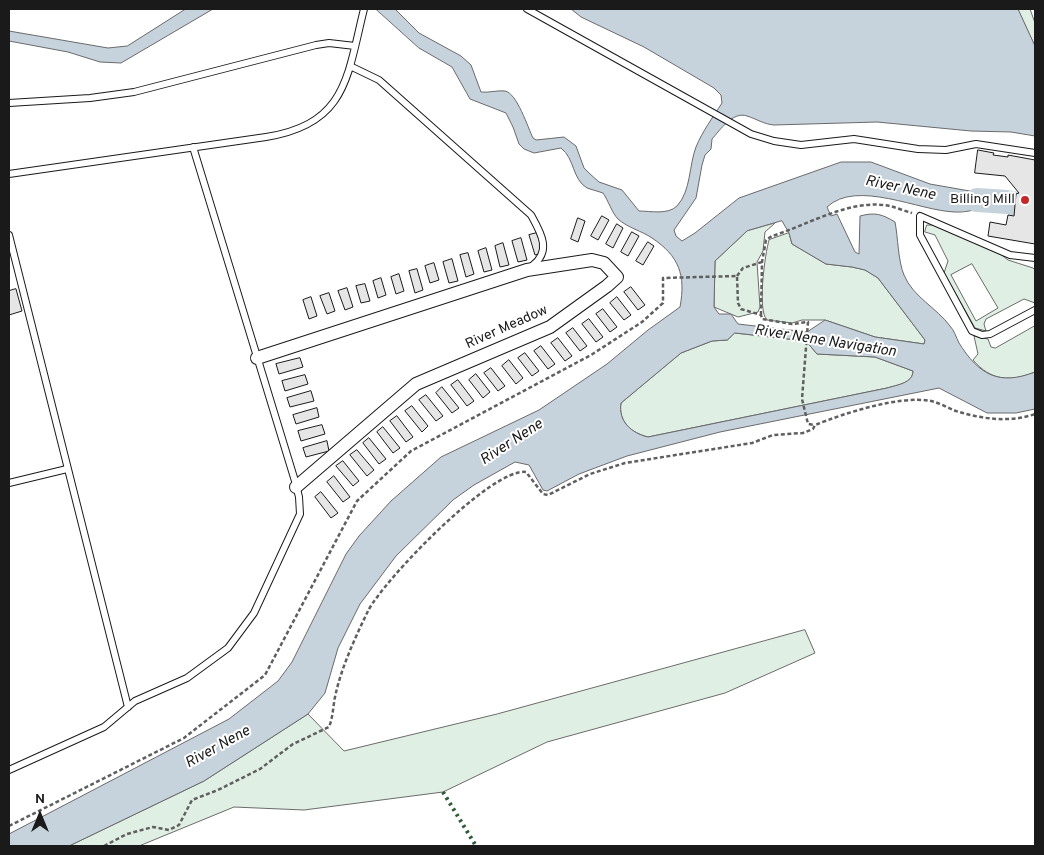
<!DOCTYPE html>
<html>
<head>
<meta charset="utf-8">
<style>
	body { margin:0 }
	#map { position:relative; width:1044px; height:855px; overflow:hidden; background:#fff; font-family:Overpass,sans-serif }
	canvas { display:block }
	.frame { position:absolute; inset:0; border:10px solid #1a1a1a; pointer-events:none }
	.north { position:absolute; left:15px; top:790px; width:50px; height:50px; -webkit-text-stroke:4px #fff; paint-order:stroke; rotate:0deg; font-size:14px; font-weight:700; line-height:20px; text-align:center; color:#1a1a1a }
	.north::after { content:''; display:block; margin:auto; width:18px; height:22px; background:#1a1a1a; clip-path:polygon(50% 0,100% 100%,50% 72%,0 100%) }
</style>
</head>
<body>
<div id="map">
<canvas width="1044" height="855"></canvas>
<div class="frame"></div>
<div class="north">N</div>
</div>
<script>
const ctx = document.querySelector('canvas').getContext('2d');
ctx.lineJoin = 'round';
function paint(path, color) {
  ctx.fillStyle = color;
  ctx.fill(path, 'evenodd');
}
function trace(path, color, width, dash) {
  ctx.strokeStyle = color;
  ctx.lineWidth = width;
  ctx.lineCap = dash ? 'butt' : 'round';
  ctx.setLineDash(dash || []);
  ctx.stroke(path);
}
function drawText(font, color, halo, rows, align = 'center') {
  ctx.font = font + ' Overpass,sans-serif';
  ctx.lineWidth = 4;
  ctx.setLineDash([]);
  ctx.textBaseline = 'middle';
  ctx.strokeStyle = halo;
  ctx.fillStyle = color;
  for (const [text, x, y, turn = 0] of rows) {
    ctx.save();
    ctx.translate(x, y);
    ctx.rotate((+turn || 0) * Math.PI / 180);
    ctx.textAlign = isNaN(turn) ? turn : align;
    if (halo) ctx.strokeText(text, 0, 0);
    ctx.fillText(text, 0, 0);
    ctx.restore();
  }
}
const green = new Path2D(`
	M1018,9H1030L1035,23V46Z
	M775,223L765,232L763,251L757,262L760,307L758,312L738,317L714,307L715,261L747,231Z
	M927,225H933L994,249L1008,260L1033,268L1035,270V303L1024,299L986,319L984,324L986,331L975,328L944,273L948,261L935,235L925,232ZM972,264L998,308L976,321L951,275Z
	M789,233L792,244L826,264L852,267L865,270L878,278L925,340L924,344L875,337L825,320H802L792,323L767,320C757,310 765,254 769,240Z
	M1035,326V372C1010,382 991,381 973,360L978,354L974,336L988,339L991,347L995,348Z
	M735,333L806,341L817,354L875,357L913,371C913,383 897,385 887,388L648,437C631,433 618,421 621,403L681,353L712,341L727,340Z
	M805,630L815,653L725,693L547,742L443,792L304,810L234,807L139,846H69L204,781L308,714L344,751L497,714Z`);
const water = new Path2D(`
	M186,9H213L121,63L100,62L68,52L9,41V31L108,48L127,46Z
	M376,9H395L419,33L461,56L471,65L481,92C489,93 497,90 505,91C517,93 528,128 533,138L536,140L564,137L576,146L584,168L589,173L599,182L622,190L639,211C650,211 668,215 677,206C691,191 689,165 696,147C702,132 713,117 722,103L721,95L714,88L644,47L581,17L571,9H1018L1035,46V136L1011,132L971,131L877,122L774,125C763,124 757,119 747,116C733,111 720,130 712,139L711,149L705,155L702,165L696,198L674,230L676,236L682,241L695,233L739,198L841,162H871L930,184L981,193L993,191L1011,194L1008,213C982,202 977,213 955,212C919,211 857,179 827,207L831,216L837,214L855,252L859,254L860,216C875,212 882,214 895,222C898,237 898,261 904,275C913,297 937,308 950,326C954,330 956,337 959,343C979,375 999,386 1035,372V409L1016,413H987L939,388L720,432L627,456L579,474L547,491L543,490L529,465L515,462L474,485L453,500L396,556L360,604L338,648L325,693L308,714L204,781L69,846H9V834L229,719L278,681L292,662L346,554L359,536L391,501L441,457L539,410L607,364L648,330L680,307C686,275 679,256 652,238C642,231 628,228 618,219C612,213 608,200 603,193C598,191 592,190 587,188C572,179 575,159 561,148L534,153L524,149L519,144L513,127L506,113L470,99L452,67L419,48ZM782,221L789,233L792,244L826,264L852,267L865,270L878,278L925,340L924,344L875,337L825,320L807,332L738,324L731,314H719L714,307L715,261L747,231ZM735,333L806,341L817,354L875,357L913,371C913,383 897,385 887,388L648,437C631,433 618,421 621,403L681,353L712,341L727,340Z`);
const river = new Path2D(`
	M977,200L1007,202L1035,207`);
const building = new Path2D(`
	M978,150L994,153L993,155L1008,157V155L1035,160V244L988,236L990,222L1006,225L1008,215L1014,216L1016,194L1019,193L1005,176L975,173Z
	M602,216L609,220L598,240L591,236Z
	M578,218L585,221L578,242L571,239Z
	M617,224L623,228L613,248L606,244Z
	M632,232L639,236L628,256L621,252Z
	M537,233L543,253L535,255L529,235Z
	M521,238L527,260L518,262L512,241Z
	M648,242L654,246L643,265L636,261Z
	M503,243L509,265L500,267L495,246Z
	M486,248L492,270L484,272L478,251Z
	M468,253L474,274L466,277L460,255Z
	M452,259L458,281L449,283L443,262Z
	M434,263L439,280L430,283L425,266Z
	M417,269L423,290L415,293L409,271Z
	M399,274L404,291L396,294L391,277Z
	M381,278L386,295L378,298L373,281Z
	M365,284L370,301L361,303L356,286Z
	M631,287L645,305L638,310L624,292Z
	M347,288L353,307L345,310L338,291Z
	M16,289L22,311L9,315V291Z
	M329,293L335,311L327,314L320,296Z
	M311,297L317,316L309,319L303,300Z
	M617,297L631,315L624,320L610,303Z
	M603,309L617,327L610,332L596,314Z
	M589,319L603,337L596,342L582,324Z
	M573,328L587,346L580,351L566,333Z
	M558,338L572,356L565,361L551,343Z
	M541,346L555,364L548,369L534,351Z
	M525,353L539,371L532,376L518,358Z
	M300,358L303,367L279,374L276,364Z
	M509,360L523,378L516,384L502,366Z
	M491,368L505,386L498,391L484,373Z
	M476,374L490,392L483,398L469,380Z
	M305,375L308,384L285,391L282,381Z
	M458,380L474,401L467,406L451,385Z
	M442,387L459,408L452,413L436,393Z
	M311,391L314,401L290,407L287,398Z
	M426,395L443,416L436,421L419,400Z
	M412,406L428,426L422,432L405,411Z
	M317,408L319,417L296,424L293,415Z
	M397,416L413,437L406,442L390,421Z
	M322,425L325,434L301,441L298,431Z
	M383,427L400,448L393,453L377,432Z
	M369,438L386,459L379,464L363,443Z
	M327,441L329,451L306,457L303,448Z
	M357,450L374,470L367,476L350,455Z
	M343,461L359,481L353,486L336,466Z
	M334,476L350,497L343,502L327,482Z
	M321,492L338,513L331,518L315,497Z`);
const path = new Path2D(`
	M737,276L743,268L762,262
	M761,315L762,262L766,240L772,236C808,225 851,198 890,206C897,208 905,211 912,213
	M9,826L184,738L265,675L357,501L411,451L591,355L642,322L663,303V278L737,276L738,303L741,309L761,315L762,319L792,324L808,322L802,399L808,424L815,425
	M104,846L127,834L153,827L169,830L179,825L192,800L218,790L260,769L293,744L329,727C333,717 333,707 335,697C341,668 355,638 368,611C383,581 492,467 526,472L543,494L548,495L590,474L625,463L752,443L773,435L803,433L813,429L815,425C845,413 900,395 931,401C940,403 948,408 956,411C981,419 1010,423 1035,414`);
const service = new Path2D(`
	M527,9L751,134L774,141L801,145L854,139L918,149L946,150L976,144L1035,153
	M350,66L379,80L531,215C541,233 552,251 532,266
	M9,103L90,98L134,92L316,45L329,43L355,46
	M9,174L266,137C347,124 347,77 364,9
	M9,235L128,707
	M1035,258L1010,255L920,216V235L972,331L982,335L990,334L1035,310
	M9,483L67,469
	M9,770L104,727L135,701L187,678L228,648L254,613L300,514L299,497L295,481L193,147`);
const minor = new Path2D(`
	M257,358L527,270L592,260L604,263L617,277L607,286L550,327L416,384L296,487`);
const hedge = new Path2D(`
	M443,792L476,846`);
const markers = [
	[1025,200,5,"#c62828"]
];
const poiNames = [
	["Billing Mill",1015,200]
];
const streetNames = [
	["River Meadow",507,328,-24]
];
const waterNames = [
	["River Nene",900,189,12],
	["River Nene Navigation",825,342,9],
	["River Nene",512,443,-33],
	["River Nene",218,748,-29]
];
paint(green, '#e0efe3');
trace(green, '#6a6a6a', 1);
paint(water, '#c6d2dc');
trace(water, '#6a6a6a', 1);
trace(river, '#c6d2dc', 24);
paint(building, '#e6e6e6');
trace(building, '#1a1a1a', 1);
trace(service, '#1a1a1a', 8);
trace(minor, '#1a1a1a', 14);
trace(path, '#5f5f5f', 2.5, [4, 2.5]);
trace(service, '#fff', 6);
trace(minor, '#fff', 12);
trace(hedge, '#2b5a34', 4, [2.5, 4]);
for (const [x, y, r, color] of markers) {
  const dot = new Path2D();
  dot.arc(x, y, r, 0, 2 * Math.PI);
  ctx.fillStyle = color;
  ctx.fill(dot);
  trace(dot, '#fff', 2);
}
drawText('14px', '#1a1a1a', '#fff', poiNames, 'right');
drawText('14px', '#1a1a1a', '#fff', streetNames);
drawText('italic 15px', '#1a1a1a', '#fff', waterNames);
</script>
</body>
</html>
